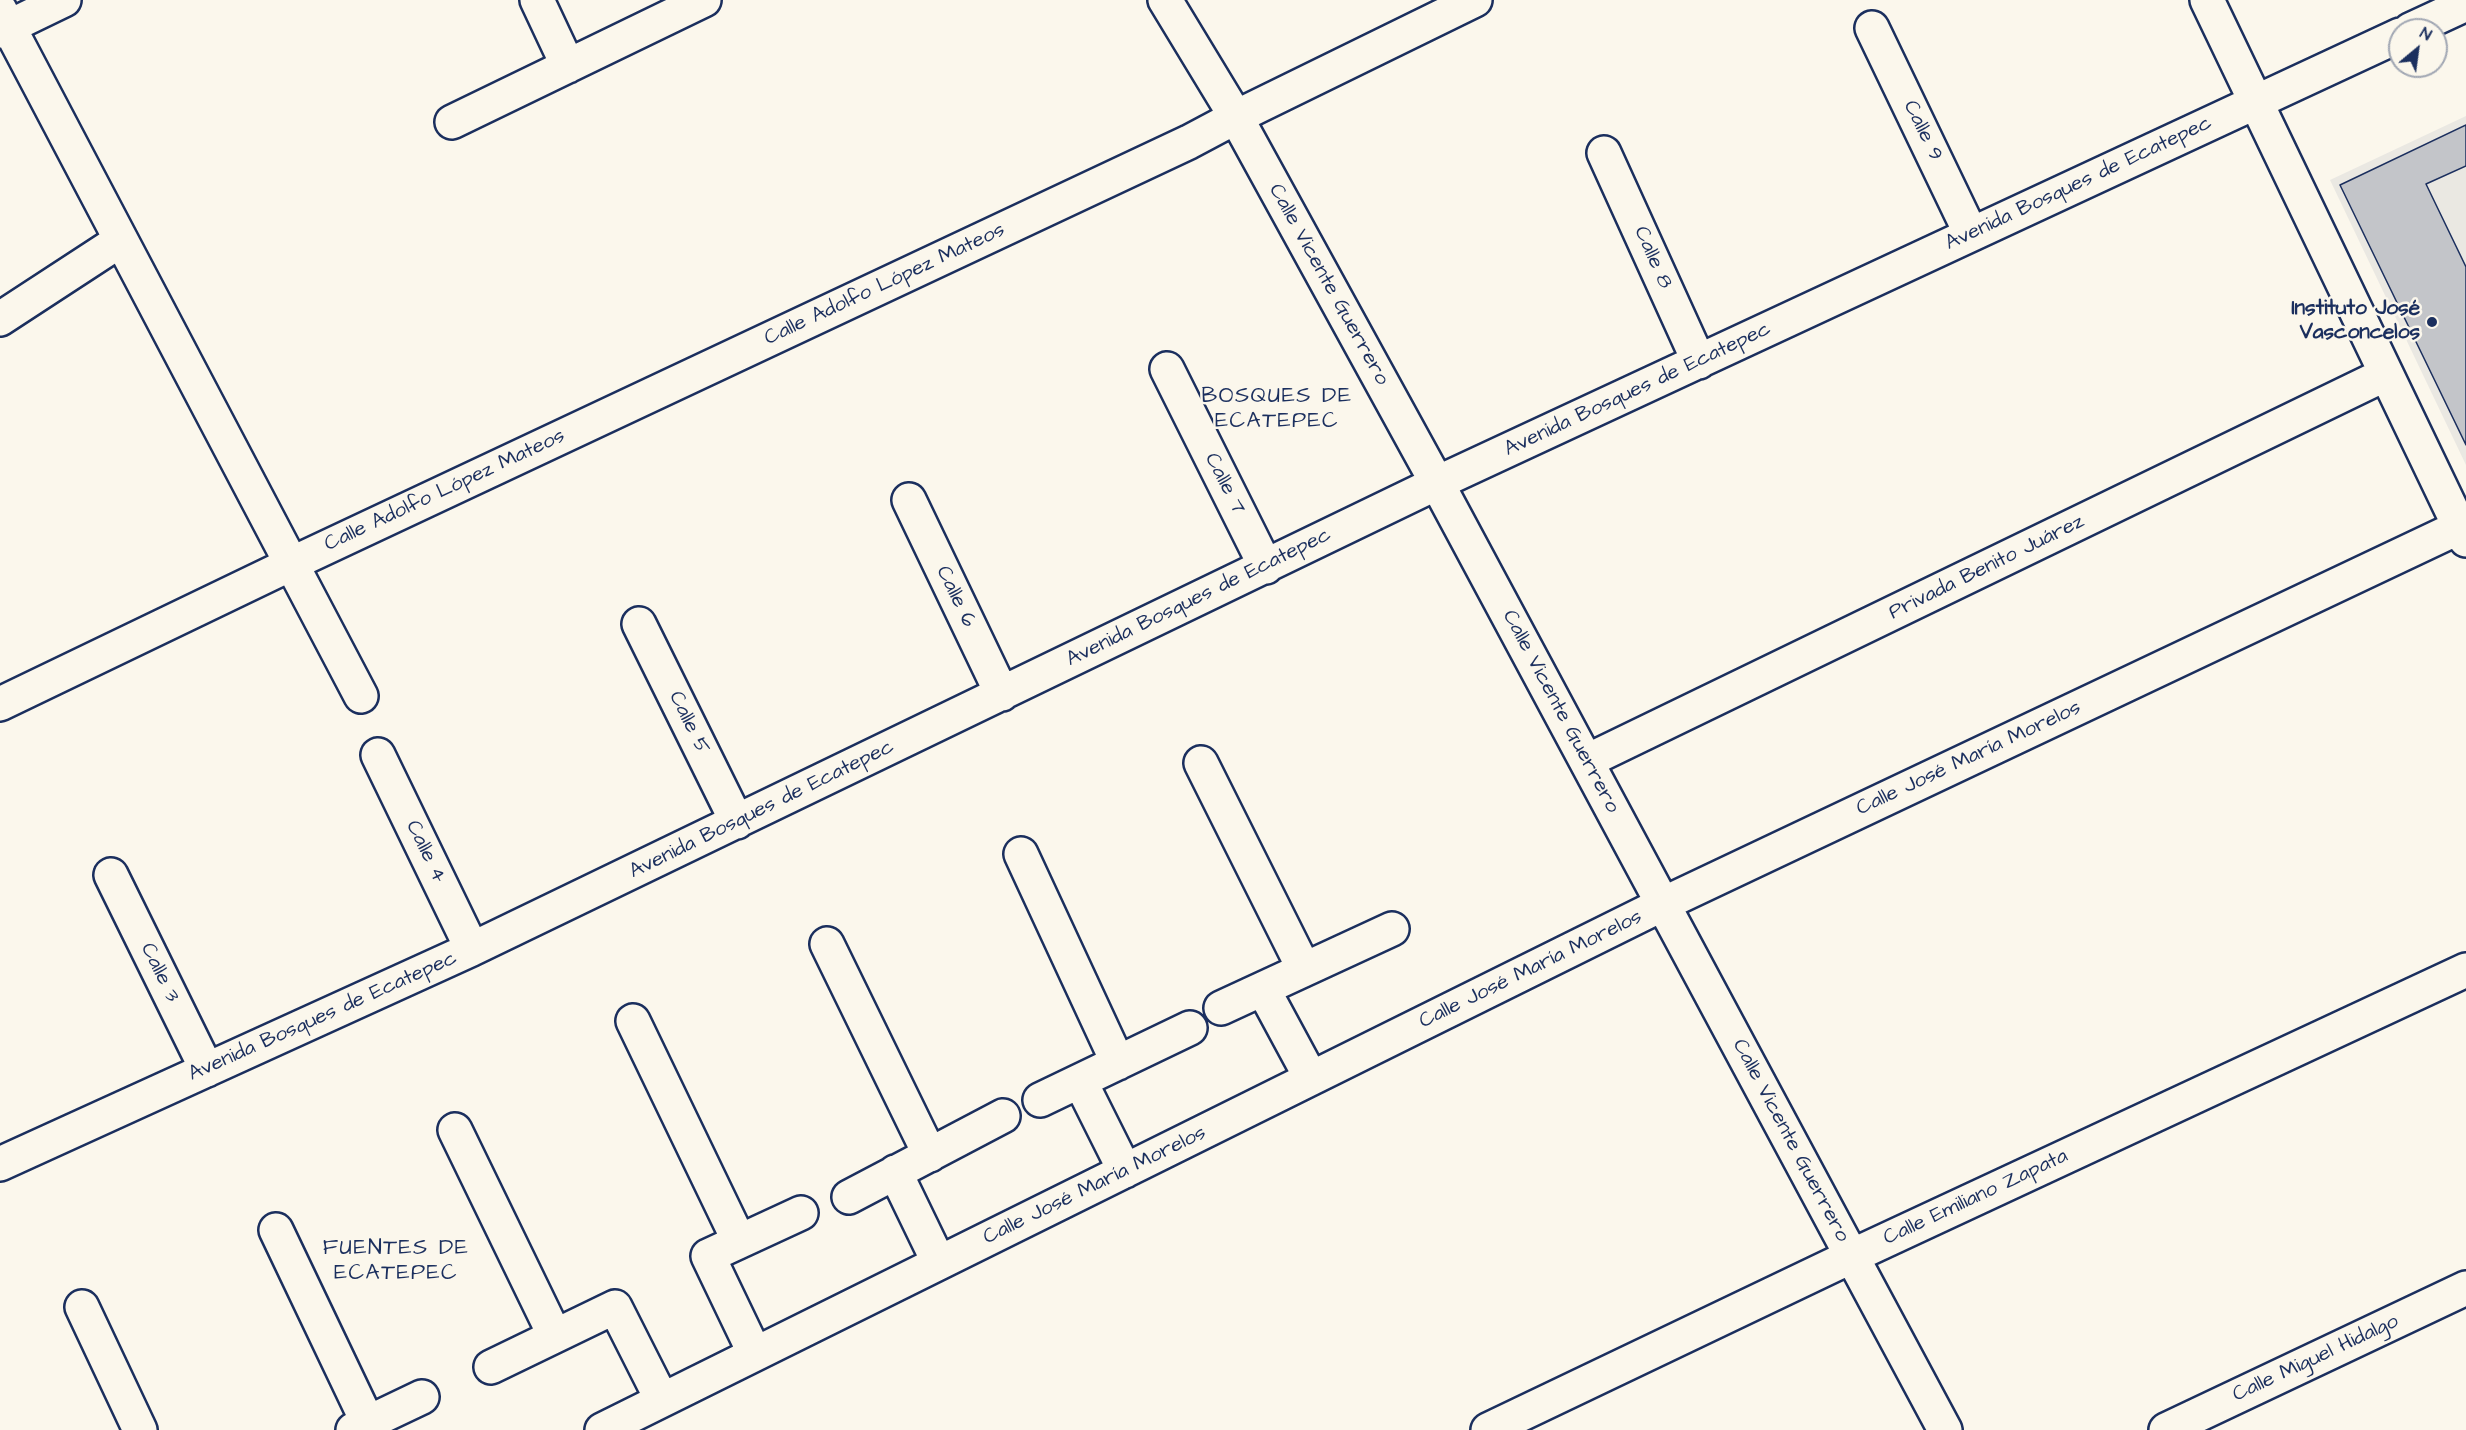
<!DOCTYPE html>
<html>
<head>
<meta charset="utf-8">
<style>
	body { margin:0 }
	#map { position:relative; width:2466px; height:1430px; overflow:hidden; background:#fbf7ec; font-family:"Architects Daughter",sans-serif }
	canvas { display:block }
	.north { position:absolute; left:2388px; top:18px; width:60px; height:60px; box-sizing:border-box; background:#fbf7ec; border:2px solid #a1a7b3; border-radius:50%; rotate:29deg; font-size:16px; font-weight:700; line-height:24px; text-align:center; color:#1b2f5e }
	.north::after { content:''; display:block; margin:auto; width:21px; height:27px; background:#1b2f5e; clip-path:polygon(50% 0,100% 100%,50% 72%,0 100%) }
</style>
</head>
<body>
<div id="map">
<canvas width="2466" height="1430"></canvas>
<div class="north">N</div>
</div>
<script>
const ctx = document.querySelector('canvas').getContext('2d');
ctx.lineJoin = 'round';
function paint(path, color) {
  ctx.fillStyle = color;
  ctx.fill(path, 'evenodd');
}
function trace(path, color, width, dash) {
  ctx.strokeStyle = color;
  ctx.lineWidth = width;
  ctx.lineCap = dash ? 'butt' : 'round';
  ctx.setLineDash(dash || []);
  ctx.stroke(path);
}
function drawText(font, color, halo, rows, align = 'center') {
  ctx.font = font + ' "Architects Daughter",sans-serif';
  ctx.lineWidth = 5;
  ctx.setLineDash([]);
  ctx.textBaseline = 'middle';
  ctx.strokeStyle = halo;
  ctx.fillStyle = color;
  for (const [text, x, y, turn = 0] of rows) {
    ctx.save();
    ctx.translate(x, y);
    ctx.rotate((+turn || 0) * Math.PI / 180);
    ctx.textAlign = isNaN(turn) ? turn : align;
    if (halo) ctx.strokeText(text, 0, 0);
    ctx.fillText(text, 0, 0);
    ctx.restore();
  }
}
const built = new Path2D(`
	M2466,116V465L2330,180Z`);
const building = new Path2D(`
	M2466,125V166L2426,184L2466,267V445L2340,185Z`);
const minor = new Path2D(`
	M537,0L568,66
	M1165,0L1236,117L1437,483L1945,1430
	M2207,0L2466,540
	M0,10L361,696
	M1872,28L1971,234
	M2410,30L2466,4
	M0,31L64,0
	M452,122L704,0
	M1604,153L1699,362
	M0,319L121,240
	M1167,369L1266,567
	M909,500L1002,694
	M639,624L737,822
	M0,704L293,563L1189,142L1236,117L1475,0
	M378,755L472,949
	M1587,761L2386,374
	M1201,763L1304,969
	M1021,854L1118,1063
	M111,875L207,1070
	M827,944L930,1155
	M1263,989L1311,1078
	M1221,1008L1392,929
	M633,1021L739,1241
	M1080,1081L1125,1171
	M1040,1100L1190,1028
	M455,1130L555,1336
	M0,1164L472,949L1437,483L2400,35
	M895,1172L939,1263
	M849,1197L1003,1116
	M276,1230L368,1423
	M82,1307L140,1430
	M755,1354L708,1256L801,1213
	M491,1367L615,1307L662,1400
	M353,1430L422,1397
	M602,1430L1663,904L2466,524
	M1488,1430L1852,1256L2466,970
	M2166,1430L2466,1288`);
const markers = [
	[2432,322,6,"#1b2f5e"]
];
const streetNames = [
	["Calle 9",1922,131,64],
	["Avenida Bosques de Ecatepec",2079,184,-25],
	["Calle 8",1652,258,66],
	["Calle Adolfo López Mateos",885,285,-25],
	["Calle Vicente Guerrero",1328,285,61],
	["Avenida Bosques de Ecatepec",1638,390,-25],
	["Calle 7",1224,484,63],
	["Calle Adolfo López Mateos",445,491,-25],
	["Privada Benito Juárez",1987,568,-26],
	["Calle 6",955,597,64],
	["Avenida Bosques de Ecatepec",1199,598,-26],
	["Calle Vicente Guerrero",1560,712,62],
	["Calle 5",688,723,64],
	["Calle José María Morelos",1969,759,-25],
	["Avenida Bosques de Ecatepec",762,810,-26],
	["Calle 4",425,852,64],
	["Calle José María Morelos",1531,970,-26],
	["Calle 3",159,973,64],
	["Avenida Bosques de Ecatepec",323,1017,-24],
	["Calle Vicente Guerrero",1790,1141,62],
	["Calle José María Morelos",1095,1186,-26],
	["Calle Emiliano Zapata",1976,1198,-25],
	["Calle Miguel Hidalgo",2316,1359,-25]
];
const poiNames = [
	["Instituto José",2420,310],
	["Vasconcelos",2420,334]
];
const neighbourhoodNames = [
	["BOSQUES DE",1277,397],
	["ECATEPEC",1277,422],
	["FUENTES DE",396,1249],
	["ECATEPEC",396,1274]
];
paint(built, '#eae8e2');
paint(building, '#c3c5c9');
trace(building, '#1b2f5e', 1.5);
trace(minor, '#1b2f5e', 38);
trace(minor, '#fbf7ec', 33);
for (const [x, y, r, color] of markers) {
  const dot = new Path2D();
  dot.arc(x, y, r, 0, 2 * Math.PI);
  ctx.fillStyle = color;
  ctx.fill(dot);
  trace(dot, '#fbf7ec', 2);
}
drawText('21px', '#1b2f5e', '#fbf7ec', streetNames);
drawText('bold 21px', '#1b2f5e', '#fbf7ec', poiNames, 'right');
ctx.letterSpacing = '1.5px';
drawText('22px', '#1b2f5e', '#fbf7ec', neighbourhoodNames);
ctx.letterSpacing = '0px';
</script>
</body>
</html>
